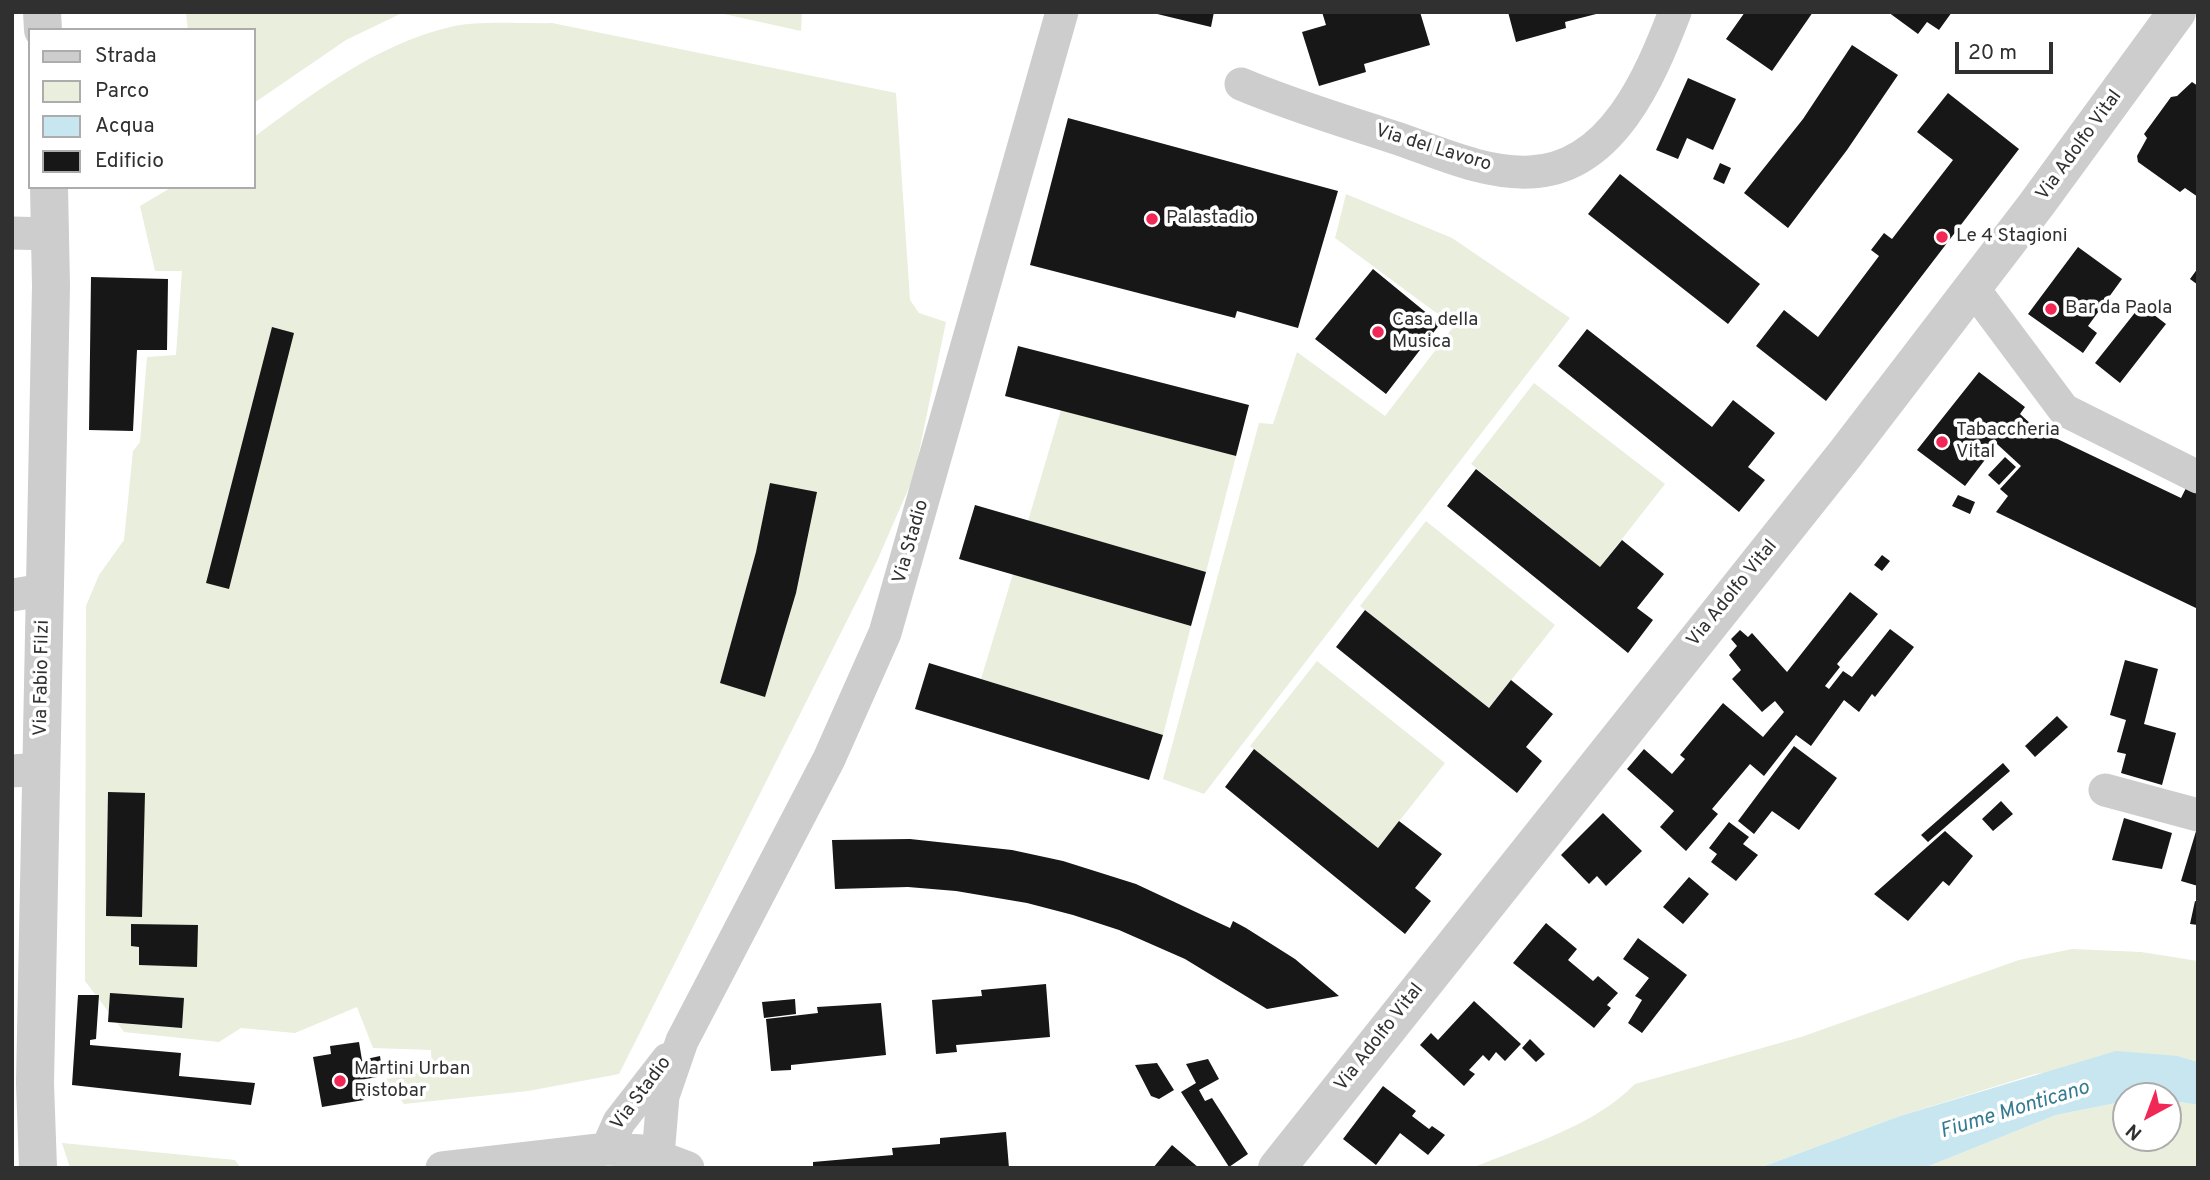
<!DOCTYPE html>
<html>
<head>
<meta charset="utf-8">
<style>
	body { margin:0 }
	#map { position:relative; width:2210px; height:1180px; overflow:hidden; background:#fff; font-family:Overpass,sans-serif }
	canvas { display:block }
	.frame { position:absolute; inset:0; border:14px solid #303030; pointer-events:none }
	.legend { position:absolute; left:28px; top:28px; width:228px; height:161px; box-sizing:border-box; background:#fff; border:2px solid #acacac; margin:0; padding:9px 12px; list-style:none; font-size:21px; color:#303030 }
	.legend li { display:flex; align-items:center; gap:14px; height:35px }
	.legend b { width:35px; border:2px solid #acacac }
	.north { position:absolute; left:2112px; top:1082px; width:70px; height:70px; box-sizing:border-box; background:#fff; border:2px solid #acacac; border-radius:50%; rotate:221deg; font-size:19px; font-weight:700; line-height:28px; text-align:center; color:#303030 }
	.north::after { content:''; display:block; margin:auto; width:24px; height:32px; background:#f12755; clip-path:polygon(50% 0,100% 100%,50% 72%,0 100%) }
	.scale { position:absolute; left:1955px; top:42px; width:98px; height:32px; box-sizing:border-box; border:4px solid #303030; border-top:0; padding-left:9px; font-size:21px; line-height:24px; white-space:nowrap; color:#303030; -webkit-text-stroke:5px #fff; paint-order:stroke }
</style>
</head>
<body>
<div id="map">
<canvas width="2210" height="1180"></canvas>
<div class="frame"></div>
<ul class="legend">
<li><b style="height:9px;background:#cdcdcd"></b>Strada</li>
<li><b style="height:19px;background:#e9eedd"></b>Parco</li>
<li><b style="height:19px;background:#c8e6ef"></b>Acqua</li>
<li><b style="height:19px;background:#171717"></b>Edificio</li>
</ul>
<div class="north">N</div>
<div class="scale">20 m</div>
</div>
<script>
const ctx = document.querySelector('canvas').getContext('2d');
ctx.lineJoin = 'round';
function paint(path, color) {
  ctx.fillStyle = color;
  ctx.fill(path, 'evenodd');
}
function trace(path, color, width, dash) {
  ctx.strokeStyle = color;
  ctx.lineWidth = width;
  ctx.lineCap = dash ? 'butt' : 'round';
  ctx.setLineDash(dash || []);
  ctx.stroke(path);
}
function drawText(font, color, halo, rows, align = 'center') {
  ctx.font = font + ' Overpass,sans-serif';
  ctx.lineWidth = 7;
  ctx.setLineDash([]);
  ctx.textBaseline = 'middle';
  ctx.strokeStyle = halo;
  ctx.fillStyle = color;
  for (const [text, x, y, turn = 0] of rows) {
    ctx.save();
    ctx.translate(x, y);
    ctx.rotate((+turn || 0) * Math.PI / 180);
    ctx.textAlign = isNaN(turn) ? turn : align;
    if (halo) ctx.strokeText(text, 0, 0);
    ctx.fillText(text, 0, 0);
    ctx.restore();
  }
}
const green = new Path2D(`
	M186,12H404L346,40L254,103V30H188Z
	M715,12H802L801,31Z
	M552,23L896,93L910,300L919,313L946,322L914,476L877,561L619,1074L528,1091L404,1104L386,1079L432,1070L431,1050L373,1048L357,1007L295,1033L241,1028L219,1042L124,1032L85,981L86,606L99,575L124,540L133,451L140,442L147,357L176,355L182,271H155L140,206L172,187H254V137C315,92 375,45 450,27C481,20 520,24 552,23Z
	M1346,194L1452,238L1570,318L1204,794L1163,779L1259,423L1273,424L1297,352L1385,416L1454,326L1335,238Z
	M1534,383L1665,484L1600,567L1471,464Z
	M1061,410L1236,456L1206,572L1028,521Z
	M1426,521L1555,625L1489,708L1360,606Z
	M1013,574L1191,626L1163,735L981,679Z
	M1317,661L1445,763L1378,848L1250,746Z
	M2072,949L2141,952L2198,961V1062L2178,1056L2035,1074L1900,1116L1759,1168H1472C1527,1145 1593,1127 1635,1084L1801,1037L2019,960Z
	M2168,1100L2198,1105V1168H1924L2056,1115L2126,1101V1138H2168Z
	M62,1143L235,1160L241,1168H70Z`);
const water = new Path2D(`
	M2116,1051L2178,1056L2198,1062V1105L2168,1100V1096H2126V1101L2056,1115L1924,1168H1759L1900,1116Z`);
const building = new Path2D(`
	M1149,12H1214L1211,27Z
	M1322,12H1420L1430,45L1364,64L1366,72L1319,86L1302,32L1326,25Z
	M1508,12H1600V13L1565,22L1566,28L1516,42Z
	M1745,12H1813L1772,71L1726,39Z
	M1888,12H1952L1939,30L1927,22L1918,34Z
	M1852,45L1898,75L1847,150L1788,228L1744,193L1803,119Z
	M1688,78L1736,99L1713,150L1687,138L1678,159L1656,150Z
	M2192,82L2198,86V197L2185,188L2180,192L2138,162L2137,156L2147,138L2144,134L2171,97L2177,96Z
	M1948,93L2019,149L1826,401L1756,346L1784,310L1818,337L1879,256L1871,250L1884,233L1892,239L1953,160L1917,132Z
	M1068,118L1338,191L1298,328L1237,311L1235,318L1030,265Z
	M1720,163L1731,168L1724,184L1713,179Z
	M1620,174L1760,284L1728,324L1588,214Z
	M2078,247L2122,279L2088,326L2097,333L2083,353L2028,314Z
	M2198,268V285L2190,279Z
	M1373,269L1440,324L1386,394L1315,339Z
	M91,277L168,279L167,350H137L133,431L89,430Z
	M2141,305L2166,324L2120,383L2095,363Z
	M272,327L294,333L229,589L206,583Z
	M1587,329L1712,427L1733,400L1775,433L1748,467L1765,480L1739,512L1558,366Z
	M1018,346L1249,405L1236,456L1005,396Z
	M1979,372L2025,407L2020,414L2046,438L2049,435L2181,498L2186,488L2198,494V609L1996,512L2008,496L2000,489L2021,466L1997,444L1965,486L1917,450Z
	M2005,457L2016,467L1999,485L1988,475Z
	M1476,469L1600,567L1622,540L1664,574L1637,608L1653,620L1628,653L1447,506Z
	M770,483L817,492L796,593L765,697L720,683L756,552Z
	M1958,495L1975,502L1970,514L1952,506Z
	M975,505L1206,572L1191,626L959,559Z
	M1882,555L1890,561L1882,571L1874,565Z
	M1850,592L1878,614L1837,664L1840,667L1825,686L1829,689L1843,671L1852,677L1890,629L1914,647L1875,697L1872,694L1859,712L1844,700L1811,746L1796,735L1764,776L1750,764L1712,809L1718,814L1686,851L1660,827L1674,811L1627,769L1644,749L1672,774L1685,759L1680,755L1723,703L1763,737L1784,712L1775,701L1762,712L1732,679L1741,670L1729,655L1737,646L1731,639L1740,630L1748,637L1752,633L1787,672Z
	M1365,610L1489,708L1511,680L1553,714L1526,747L1542,761L1517,793L1336,647Z
	M2125,660L2158,669L2144,724L2176,733L2162,785L2121,773L2126,754L2117,752L2126,720L2110,715Z
	M929,663L1163,735L1149,780L915,709Z
	M2057,716L2068,727L2035,757L2025,746Z
	M1794,746L1837,778L1799,830L1772,811L1754,834L1738,821Z
	M1254,749L1378,848L1399,821L1442,854L1415,888L1431,901L1405,934L1225,787Z
	M2003,763L2010,771L1928,842L1921,835Z
	M108,792L145,793L142,917L106,916Z
	M2001,801L2013,814L1993,831L1982,819Z
	M1603,813L1642,851L1606,886L1597,876L1589,884L1561,855Z
	M2124,818L2172,833L2162,869L2112,860Z
	M1729,822L1749,837L1743,844L1758,855L1736,881L1711,862L1717,854L1709,848Z
	M2197,828H2198V886L2181,881Z
	M1945,831L1973,856L1949,886L1943,881L1908,921L1874,894Z
	M910,839L1012,850L1063,861L1136,884L1230,928L1233,921L1246,928L1295,959L1339,996L1267,1009L1185,959L1119,930L1073,915L1027,903L956,891L908,887L835,889L832,840Z
	M1689,877L1709,894L1683,924L1663,907Z
	M2195,901L2198,902V925L2190,924Z
	M1546,923L1577,949L1568,960L1593,981L1598,976L1618,993L1607,1005L1611,1008L1594,1028L1513,963Z
	M131,924L198,925L197,967L139,965V947L131,946Z
	M1638,938L1687,975L1642,1033L1628,1023L1642,1000L1635,996L1649,978L1623,959Z
	M1046,984L1050,1037L956,1045L957,1052L936,1054L932,1000L982,996L981,990Z
	M110,993L184,998L182,1028L108,1022Z
	M78,995H99L96,1039L90,1040V1045L181,1053L179,1076L255,1083L251,1105L72,1085Z
	M795,999L796,1014L764,1018L762,1002Z
	M1474,1001L1521,1044L1505,1061L1496,1052L1489,1061L1483,1055L1469,1070L1475,1074L1464,1086L1420,1045L1431,1033L1438,1040Z
	M881,1003L886,1055L791,1065V1070L771,1071L766,1019L818,1013L817,1007Z
	M1530,1039L1545,1054L1536,1062L1522,1048Z
	M359,1042L362,1060L380,1056L383,1076L360,1080L364,1100L322,1107L313,1057L331,1054L330,1046Z
	M1208,1059L1219,1079L1199,1090L1205,1101L1212,1098L1248,1154L1229,1167L1181,1092L1196,1083L1186,1064Z
	M1157,1063L1174,1090L1159,1099L1151,1096L1135,1065Z
	M1383,1086L1416,1111L1412,1116L1429,1129L1432,1126L1445,1135L1428,1155L1400,1133L1376,1165L1343,1139Z
	M1006,1132L1009,1168H813V1162L893,1155L892,1148L940,1144V1138Z
	M1172,1145L1199,1168H1153Z`);
const minor = new Path2D(`
	M1241,84C1293,106 1348,122 1402,140C1442,154 1486,174 1530,172C1612,169 1650,77 1675,12
	M12,233L50,234
	M1973,288L2064,410L2198,477
	M12,595L44,590
	M12,771L41,769
	M2105,790L2198,815
	M607,1149L619,1122L668,1059
	M658,1156L663,1096L682,1041L829,759L885,633L1062,12
	M442,1168L607,1149L643,1151L688,1168`);
const tertiary = new Path2D(`
	M42,12L43,30
	M38,1168L35,1083L51,286L49,187
	M1277,1168L1846,453L2036,205L2177,12`);
const markers = [
	[1152,219,7,"#f12755"],
	[1942,237,7,"#f12755"],
	[2051,309,7,"#f12755"],
	[1378,332,7,"#f12755"],
	[1942,442,7,"#f12755"],
	[340,1081,7,"#f12755"]
];
const streetNames = [
	["Via Adolfo Vital",2080,146,-54],
	["Via del Lavoro",1433,149,17],
	["Via Stadio",912,542,-74],
	["Via Adolfo Vital",1733,594,-51],
	["Via Fabio Filzi",43,678,-89],
	["Via Adolfo Vital",1380,1038,-52],
	["Via Stadio",642,1094,-53]
];
const poiNames = [
	["Palastadio",1166,219],
	["Le 4 Stagioni",1956,237],
	["Bar da Paola",2065,309],
	["Casa della",1392,321],
	["Musica",1392,343],
	["Tabaccheria",1956,431],
	["Vital",1956,453],
	["Martini Urban",354,1070],
	["Ristobar",354,1092]
];
const waterNames = [
	["Fiume Monticano",2015,1111,-17]
];
paint(green, '#e9eedd');
paint(water, '#c8e6ef');
paint(building, '#171717');
trace(minor, '#cdcdcd', 33);
trace(tertiary, '#cdcdcd', 38);
for (const [x, y, r, color] of markers) {
  const dot = new Path2D();
  dot.arc(x, y, r, 0, 2 * Math.PI);
  ctx.fillStyle = color;
  ctx.fill(dot);
  trace(dot, '#fff', 2.5);
}
drawText('19px', '#303030', '#fff', streetNames);
drawText('19px', '#303030', '#fff', poiNames, 'left');
drawText('italic 21px', '#357c92', '#fff', waterNames);
</script>
</body>
</html>
